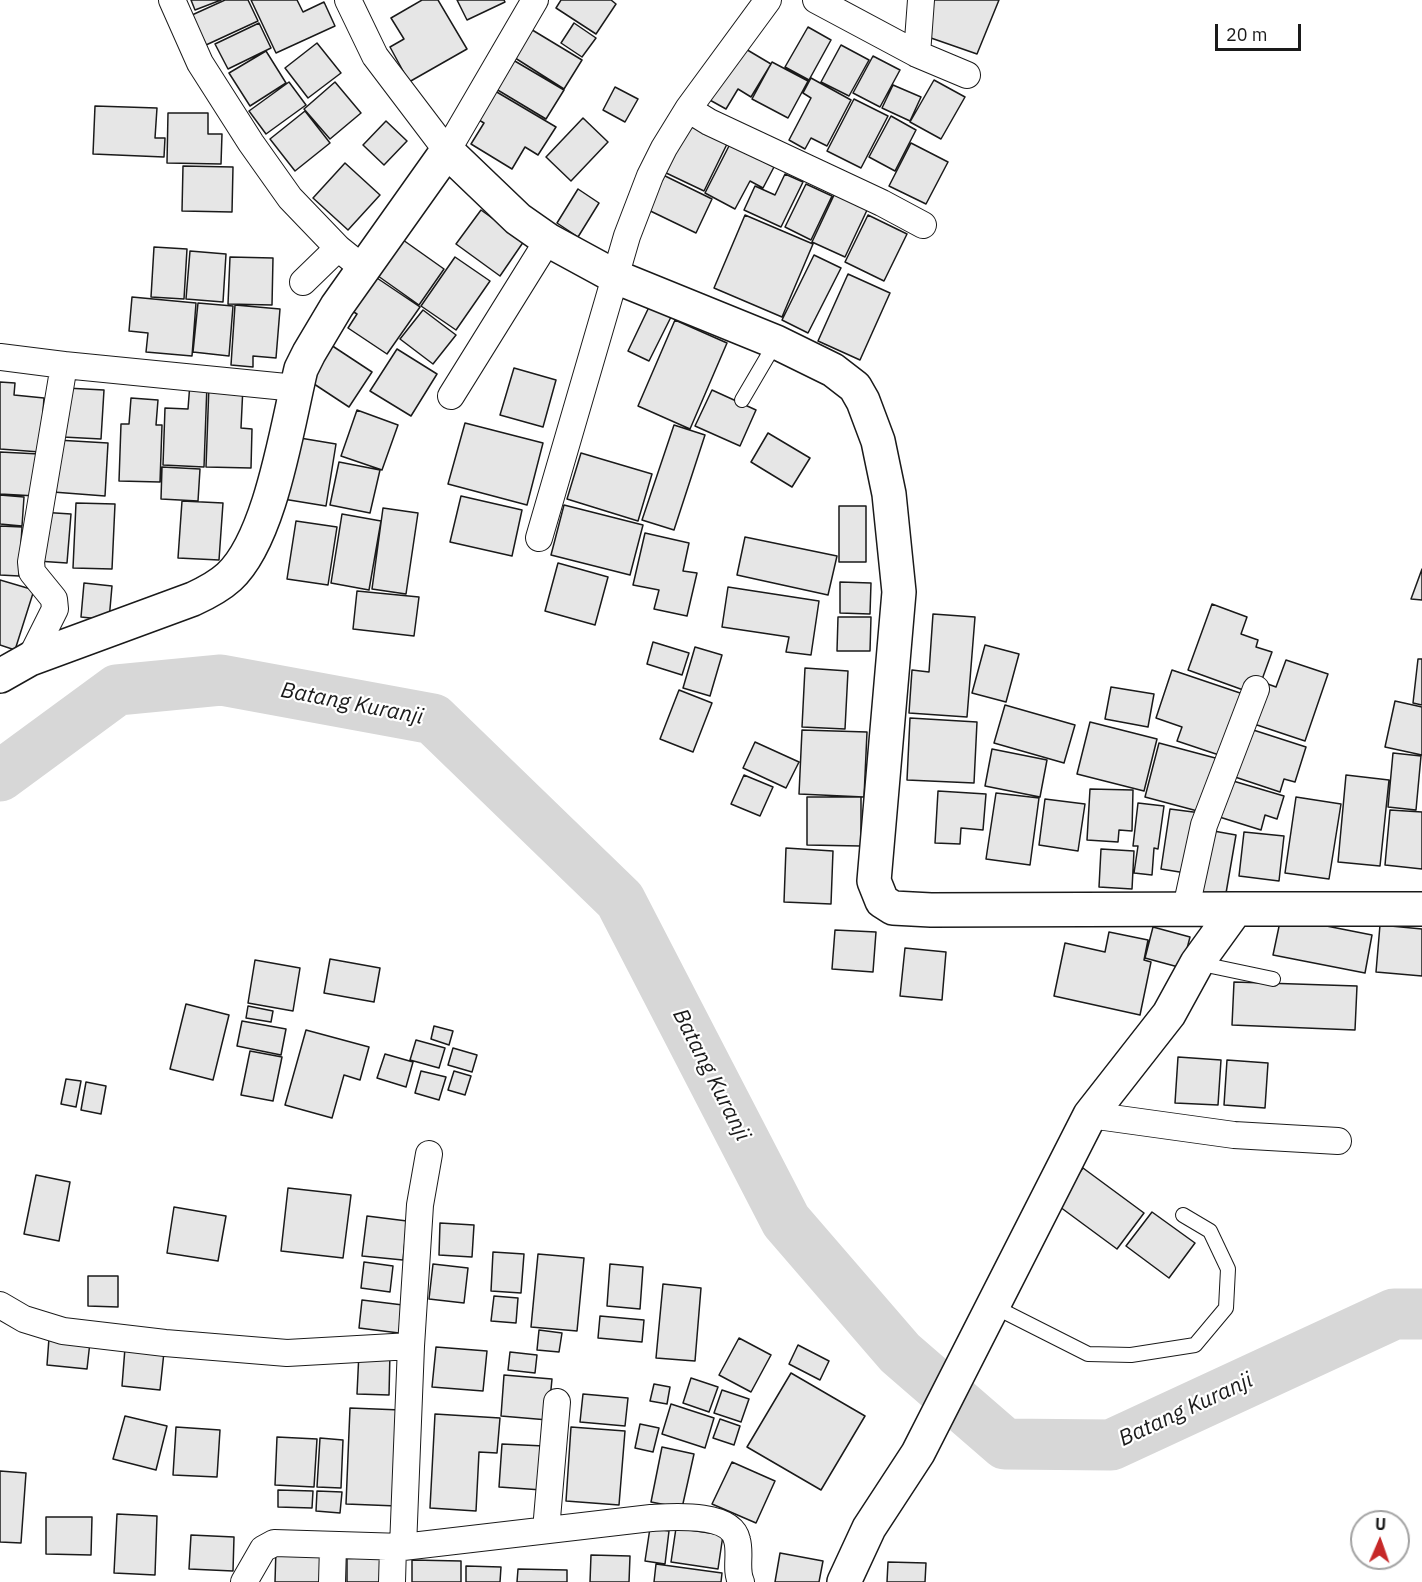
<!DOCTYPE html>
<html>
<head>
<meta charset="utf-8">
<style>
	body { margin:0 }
	#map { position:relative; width:1422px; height:1582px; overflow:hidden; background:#fff; font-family:"IBM Plex Sans",sans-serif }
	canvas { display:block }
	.north { position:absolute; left:1350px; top:1510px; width:60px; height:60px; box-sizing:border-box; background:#fff; border:2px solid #a3a3a3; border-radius:50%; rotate:2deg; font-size:16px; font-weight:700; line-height:24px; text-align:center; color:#1a1a1a }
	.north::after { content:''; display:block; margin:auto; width:21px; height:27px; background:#c62828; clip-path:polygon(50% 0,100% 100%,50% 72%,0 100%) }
	.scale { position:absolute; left:1215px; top:24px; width:86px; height:27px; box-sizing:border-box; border:3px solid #1a1a1a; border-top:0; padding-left:8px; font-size:18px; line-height:21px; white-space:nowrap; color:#1a1a1a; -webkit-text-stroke:4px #fff; paint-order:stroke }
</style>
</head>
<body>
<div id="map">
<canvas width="1422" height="1582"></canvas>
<div class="north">U</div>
<div class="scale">20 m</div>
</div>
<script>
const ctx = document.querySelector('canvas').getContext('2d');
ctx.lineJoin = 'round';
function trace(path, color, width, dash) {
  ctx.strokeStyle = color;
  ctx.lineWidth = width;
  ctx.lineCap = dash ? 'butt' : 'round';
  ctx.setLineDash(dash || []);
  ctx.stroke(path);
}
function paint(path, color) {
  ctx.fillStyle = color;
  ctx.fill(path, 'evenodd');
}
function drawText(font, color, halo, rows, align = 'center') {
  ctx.font = font + ' "IBM Plex Sans",sans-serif';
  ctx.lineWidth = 4.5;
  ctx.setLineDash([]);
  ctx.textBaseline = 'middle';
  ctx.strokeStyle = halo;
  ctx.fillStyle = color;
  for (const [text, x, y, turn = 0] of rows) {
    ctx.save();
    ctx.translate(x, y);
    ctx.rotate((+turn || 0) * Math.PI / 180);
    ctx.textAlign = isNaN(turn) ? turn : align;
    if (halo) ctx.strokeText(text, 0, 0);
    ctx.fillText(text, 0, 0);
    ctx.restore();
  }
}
const river = new Path2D(`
	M0,776L117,690L221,680L433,719L620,900L786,1221L900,1353L1005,1444L1111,1445L1394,1314H1422`);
const building = new Path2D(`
	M191,0H221L195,10Z
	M225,0H248L258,21L206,45L192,15Z
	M251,0H297L303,12L324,2L335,26L276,53Z
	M422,0H438L467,49L409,82L390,47L404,39L391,18Z
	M457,0H504L505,2L467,20Z
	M561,0H611L616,4L596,34L556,8Z
	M933,0H999L977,54L931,38Z
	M259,23L271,48L228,69L215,44Z
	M574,23L596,38L582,57L561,43Z
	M808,27L831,40L809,80L785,67Z
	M529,28L582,60L564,89L512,56Z
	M317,43L341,73L308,98L285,68Z
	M739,45L771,64L751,97L738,89L726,109L708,99Z
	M841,45L869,60L849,96L821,82Z
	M266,51L286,83L250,106L229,73Z
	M873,56L900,70L880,107L853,93Z
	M508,57L564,90L546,119L491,86Z
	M772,62L808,81L788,118L752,99Z
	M811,78L851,100L827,146L811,138L805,149L789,140L811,98L803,93Z
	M934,80L965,97L941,139L910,122Z
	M289,82L306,105L266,134L249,111Z
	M335,82L361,113L330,139L304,109Z
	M893,85L921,97L910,121L882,108Z
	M615,87L638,99L625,122L603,110Z
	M490,88L556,127L538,155L525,147L512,169L471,144L484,123L472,116Z
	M854,99L888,116L861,168L827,151Z
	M95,106L157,108L155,138H165L164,157L93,154Z
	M305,111L330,143L295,171L270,139Z
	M168,113H208V134H222L221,164L167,163Z
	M891,116L916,130L895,171L869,157Z
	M583,118L608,142L571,181L546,157Z
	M386,121L407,141L384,165L363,145Z
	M687,121L728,142L704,191L662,171Z
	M911,143L948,162L926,204L889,186Z
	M730,144L774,167L763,188L750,181L735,209L705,193Z
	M345,163L380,195L348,230L313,198Z
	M183,166L233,167L232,212L182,211Z
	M657,172L712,199L696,233L640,206Z
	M785,174L803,182L781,227L744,210L755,186L775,195Z
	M806,184L832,196L811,240L785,227Z
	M578,189L599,203L578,237L557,223Z
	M835,193L868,208L845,257L812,242Z
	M481,210L524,241L500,276L456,244Z
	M745,215L813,244L782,317L714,288Z
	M868,215L907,234L884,281L845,262Z
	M396,235L444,269L419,305L371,271Z
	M154,247L187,249L184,299L151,297Z
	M190,251L226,254L223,302L186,299Z
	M814,255L841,268L808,333L782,320Z
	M230,257L273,258L272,305L228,304Z
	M455,257L490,281L456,330L421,306Z
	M368,272L420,307L387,354L348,328L357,314L344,306Z
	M848,274L890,293L860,360L818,341Z
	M132,297L196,303L192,356L146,352L148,333L129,331Z
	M198,303L233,306L229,356L193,352Z
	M235,305L280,309L276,358L253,356V367L231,365Z
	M649,307L671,317L649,361L628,351Z
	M423,310L456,335L433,364L400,339Z
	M675,320L727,343L690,429L638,406Z
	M331,345L372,372L349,407L308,380Z
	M397,349L437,374L411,416L370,391Z
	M514,368L556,380L543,427L500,415Z
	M0,382L15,383L14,395L44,398L40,452L0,449Z
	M190,383L207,384L204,467L163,465L165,408L188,409Z
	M209,385L243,386L241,428L252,429L251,468L206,467Z
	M66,388L104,390L101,439L63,437Z
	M712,390L756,410L740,446L695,426Z
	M131,398L158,400L156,425H162L160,482L119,481L121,424H129Z
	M357,410L398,425L382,470L341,456Z
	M465,423L543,443L527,505L448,484Z
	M674,425L705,435L674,530L642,520Z
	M768,433L810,458L792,487L751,462Z
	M288,436L336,444L326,506L277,498Z
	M57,440L108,443L105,496L53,492Z
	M0,452L39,454L36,496L0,494Z
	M581,453L652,474L638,521L567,499Z
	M339,462L380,470L370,513L330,505Z
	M162,467L200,469L198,501L161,499Z
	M0,495L24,497L22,526L0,524Z
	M461,496L522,510L512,556L450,542Z
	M182,501L223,503L219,560L178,558Z
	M76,503L115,504L112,569L73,568Z
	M564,505L643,525L630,575L551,555Z
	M839,506H866V562H839Z
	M383,508L418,513L406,594L372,589Z
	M40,512L71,514L67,563L37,561Z
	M342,514L381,521L369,590L331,583Z
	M296,521L337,527L328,585L287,579Z
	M0,526L22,527L19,576L0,575Z
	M645,533L689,543L683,571L697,573L687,616L654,609L659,590L633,585Z
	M745,537L837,556L828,595L737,575Z
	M558,563L608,577L595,625L545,611Z
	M1422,569V600L1411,599Z
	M0,580L34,590L15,650L0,645Z
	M840,582L871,583L870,614L840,613Z
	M84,583L112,586L109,620L81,617Z
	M728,587L819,601L811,655L786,652L789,637L722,627Z
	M357,591L419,597L414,636L353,629Z
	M1212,604L1247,617L1241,634L1258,640L1256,647L1272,652L1260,685L1246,691L1188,670Z
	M933,614L975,617L967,717L909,713L912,670L929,672Z
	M838,617H871L870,651H837Z
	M653,642L689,653L682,675L647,664Z
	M985,645L1019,654L1006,702L972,693Z
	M695,647L722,655L710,696L683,688Z
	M1418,659H1422V705L1413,703Z
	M1286,660L1328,674L1305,741L1251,723L1265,683L1276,687Z
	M805,668L848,671L845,729L802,727Z
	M1172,670L1249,696L1228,758L1177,741L1182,727L1156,718Z
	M1111,687L1154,694L1148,727L1105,719Z
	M679,690L712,703L693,752L660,739Z
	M1395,701L1422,707V755L1385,747Z
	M1005,705L1075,725L1064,763L994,743Z
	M910,718L977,722L974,783L907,780Z
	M1090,722L1157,739L1144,791L1077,774Z
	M1244,727L1306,747L1295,782L1284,779L1280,792L1229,775Z
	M802,730L867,732L864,797L799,794Z
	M755,742L799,762L786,788L743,768Z
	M1159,743L1219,759L1205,813L1145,797Z
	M992,749L1047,760L1040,797L985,786Z
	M1393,753L1421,756L1416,810L1388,807Z
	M744,775L773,787L760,816L731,804Z
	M1346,775L1389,780L1380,866L1338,862Z
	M1223,778L1284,796L1277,819L1265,815L1261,830L1213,815Z
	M1090,789L1133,790L1132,831L1119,830L1118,842L1087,840Z
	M938,791L986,794L983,830L961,828L960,844L935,843Z
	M996,793L1039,798L1030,865L986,859Z
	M807,797H861V846L807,845Z
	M1296,797L1341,804L1329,879L1285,873Z
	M1045,799L1085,804L1078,851L1039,845Z
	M1138,803L1164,806L1158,849L1154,848L1152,875L1134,873L1138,846H1133Z
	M1170,809L1201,813L1192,874L1161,869Z
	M1390,810L1422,812V869L1385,865Z
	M1208,830L1236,835L1225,899L1197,894Z
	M1244,832L1284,836L1279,881L1239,876Z
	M786,848L833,851L831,904L784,902Z
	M1101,849L1134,851L1132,889L1099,887Z
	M1281,917L1372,935L1365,973L1273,955Z
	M1380,925L1422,929V976L1376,972Z
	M1153,927L1190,937L1182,968L1145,958Z
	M835,930L876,932L873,972L832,969Z
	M1109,932L1148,940L1144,960L1151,962L1140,1015L1054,996L1065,943L1105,952Z
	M905,948L946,952L942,1000L900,996Z
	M330,959L380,968L374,1002L324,993Z
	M255,960L300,968L293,1011L248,1003Z
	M1234,982L1357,986L1355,1030L1232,1025Z
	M186,1004L229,1015L213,1080L170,1069Z
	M248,1006L273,1011L271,1022L246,1018Z
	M242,1021L286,1029L281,1055L237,1046Z
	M434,1026L453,1031L449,1045L431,1039Z
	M306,1030L369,1047L360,1080L344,1075L332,1118L285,1105Z
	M416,1040L445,1048L439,1068L410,1060Z
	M453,1048L477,1055L472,1072L448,1065Z
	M250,1051L282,1057L273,1101L241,1095Z
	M385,1054L413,1062L406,1087L377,1078Z
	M1178,1057L1221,1060L1218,1105L1175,1103Z
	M1227,1060L1268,1063L1265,1108L1224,1105Z
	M421,1071L446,1077L439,1100L415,1093Z
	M454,1071L471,1076L465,1095L448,1090Z
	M66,1079L81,1081L76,1107L61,1104Z
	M86,1082L106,1086L101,1114L81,1110Z
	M1083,1168L1144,1213L1117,1249L1056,1204Z
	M36,1175L70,1182L59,1241L24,1234Z
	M288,1188L351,1195L343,1258L281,1251Z
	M174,1207L226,1216L218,1261L167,1253Z
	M1152,1212L1195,1243L1169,1278L1126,1246Z
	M367,1216L407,1221L403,1260L362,1256Z
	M440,1223L474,1225L472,1257L439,1255Z
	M493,1252L524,1254L521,1293L491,1291Z
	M538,1254L584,1258L577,1331L531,1327Z
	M364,1262L393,1266L390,1292L361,1288Z
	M433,1264L468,1268L464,1303L429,1299Z
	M610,1264L643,1267L640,1309L607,1306Z
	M88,1276H118V1307L88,1306Z
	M663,1284L701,1288L695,1361L656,1358Z
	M494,1296L518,1298L516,1323L491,1321Z
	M362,1300L403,1305L399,1333L359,1328Z
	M600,1316L644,1320L642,1342L598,1338Z
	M539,1330L562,1333L559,1352L537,1350Z
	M49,1338L90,1342L87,1369L47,1365Z
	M739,1338L771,1355L751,1392L719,1375Z
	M798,1345L829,1361L820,1380L789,1364Z
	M436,1347L487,1351L483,1391L432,1387Z
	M125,1348L164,1352L160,1390L122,1386Z
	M359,1352H390L389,1395L357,1394Z
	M510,1352L537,1355L535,1373L508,1370Z
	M791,1373L865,1416L821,1490L747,1447Z
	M504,1375L552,1379L548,1420L501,1416Z
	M691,1378L718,1387L709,1412L683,1403Z
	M654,1384L670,1387L667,1404L650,1401Z
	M722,1390L749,1399L741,1422L714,1413Z
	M583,1394L628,1398L625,1426L580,1422Z
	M671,1404L714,1418L705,1448L662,1434Z
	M350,1408L401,1410L397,1506L346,1504Z
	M435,1414L500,1418L497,1453L479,1452L476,1511L430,1508Z
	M125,1416L167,1426L156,1470L113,1459Z
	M720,1419L740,1426L734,1445L713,1438Z
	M640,1424L659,1428L653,1452L635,1448Z
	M176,1427L220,1430L217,1477L173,1475Z
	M571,1427L625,1431L619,1505L566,1501Z
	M277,1437L317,1439L314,1487L275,1485Z
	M320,1438L343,1440L341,1488L317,1487Z
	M502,1444L544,1446L542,1490L499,1487Z
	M662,1447L694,1454L682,1508L651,1502Z
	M732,1462L775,1481L756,1523L712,1504Z
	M0,1471L26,1473L21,1543L0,1542Z
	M278,1490L313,1491L312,1508L278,1507Z
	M317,1491L342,1492L340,1513L316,1511Z
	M117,1514L157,1516L155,1575L114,1573Z
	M46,1517H92L91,1555L46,1554Z
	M650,1528L669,1531L665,1564L645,1561Z
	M676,1528L723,1535L718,1569L671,1562Z
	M191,1535L234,1537L233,1571L189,1569Z
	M276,1549L329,1551L328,1582H275Z
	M347,1550L383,1551L382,1582H347Z
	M780,1553L823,1561L819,1582H775Z
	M591,1555L630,1556L629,1582H590Z
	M412,1560L461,1561V1582H412Z
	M888,1562L926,1563L925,1582H887Z
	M656,1564L722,1573L721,1582H654Z
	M466,1566L501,1567L500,1582H466Z
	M518,1569L567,1570V1582H517Z`);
const lane = new Path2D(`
	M742,400L776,342
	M1197,963L1273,979
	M993,1306L1088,1354L1131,1355L1195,1345L1226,1308L1228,1269L1210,1231L1183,1215`);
const street = new Path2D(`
	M172,0L200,63L251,143L290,198L338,248L364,269
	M348,0L375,56L447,151L535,0
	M816,0L917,54L967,75
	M917,54L921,0
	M688,109L709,122L882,203L923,225
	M303,282L338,248
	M0,357L64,365
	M451,396L548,240
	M539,538L627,236L650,176L664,148L688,109L768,0
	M30,659L55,609L54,599L32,572L31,562L64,365L296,388
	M1186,908L1204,825L1256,689
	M1090,1115L1234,1135L1338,1141
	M0,1305L24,1319L63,1331L165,1343L287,1353L411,1346
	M546,1530L557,1402
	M403,1547L411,1346L420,1205L429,1154
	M244,1582L263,1549L274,1543L403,1547L651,1518C672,1517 731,1512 737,1540C741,1554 735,1569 741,1582
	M332,1582L333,1546
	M392,1582L393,1547`);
const secondary = new Path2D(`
	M0,676L30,659L193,599C206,593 218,587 229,577C271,538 287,426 301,369L309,353L337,306L447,151L518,219L548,240L616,277L776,342L833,370L855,387L863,401L878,441L889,494L899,592L874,881L882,901L893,908L931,910L1236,909
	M844,1582L869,1528L918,1453L1090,1115L1169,1014L1197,963L1236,909H1422`);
const waterNames = [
	["Batang Kuranji",352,704,11],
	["Batang Kuranji",711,1075,63],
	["Batang Kuranji",1186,1410,-25]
];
trace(river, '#d7d7d7', 51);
paint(building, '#e6e6e6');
trace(building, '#1a1a1a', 1.5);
trace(lane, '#1a1a1a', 16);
trace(street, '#1a1a1a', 28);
trace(secondary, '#1a1a1a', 36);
trace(lane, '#fff', 14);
trace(street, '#fff', 26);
trace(secondary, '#fff', 33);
drawText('italic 22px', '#1a1a1a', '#fff', waterNames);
</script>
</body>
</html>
